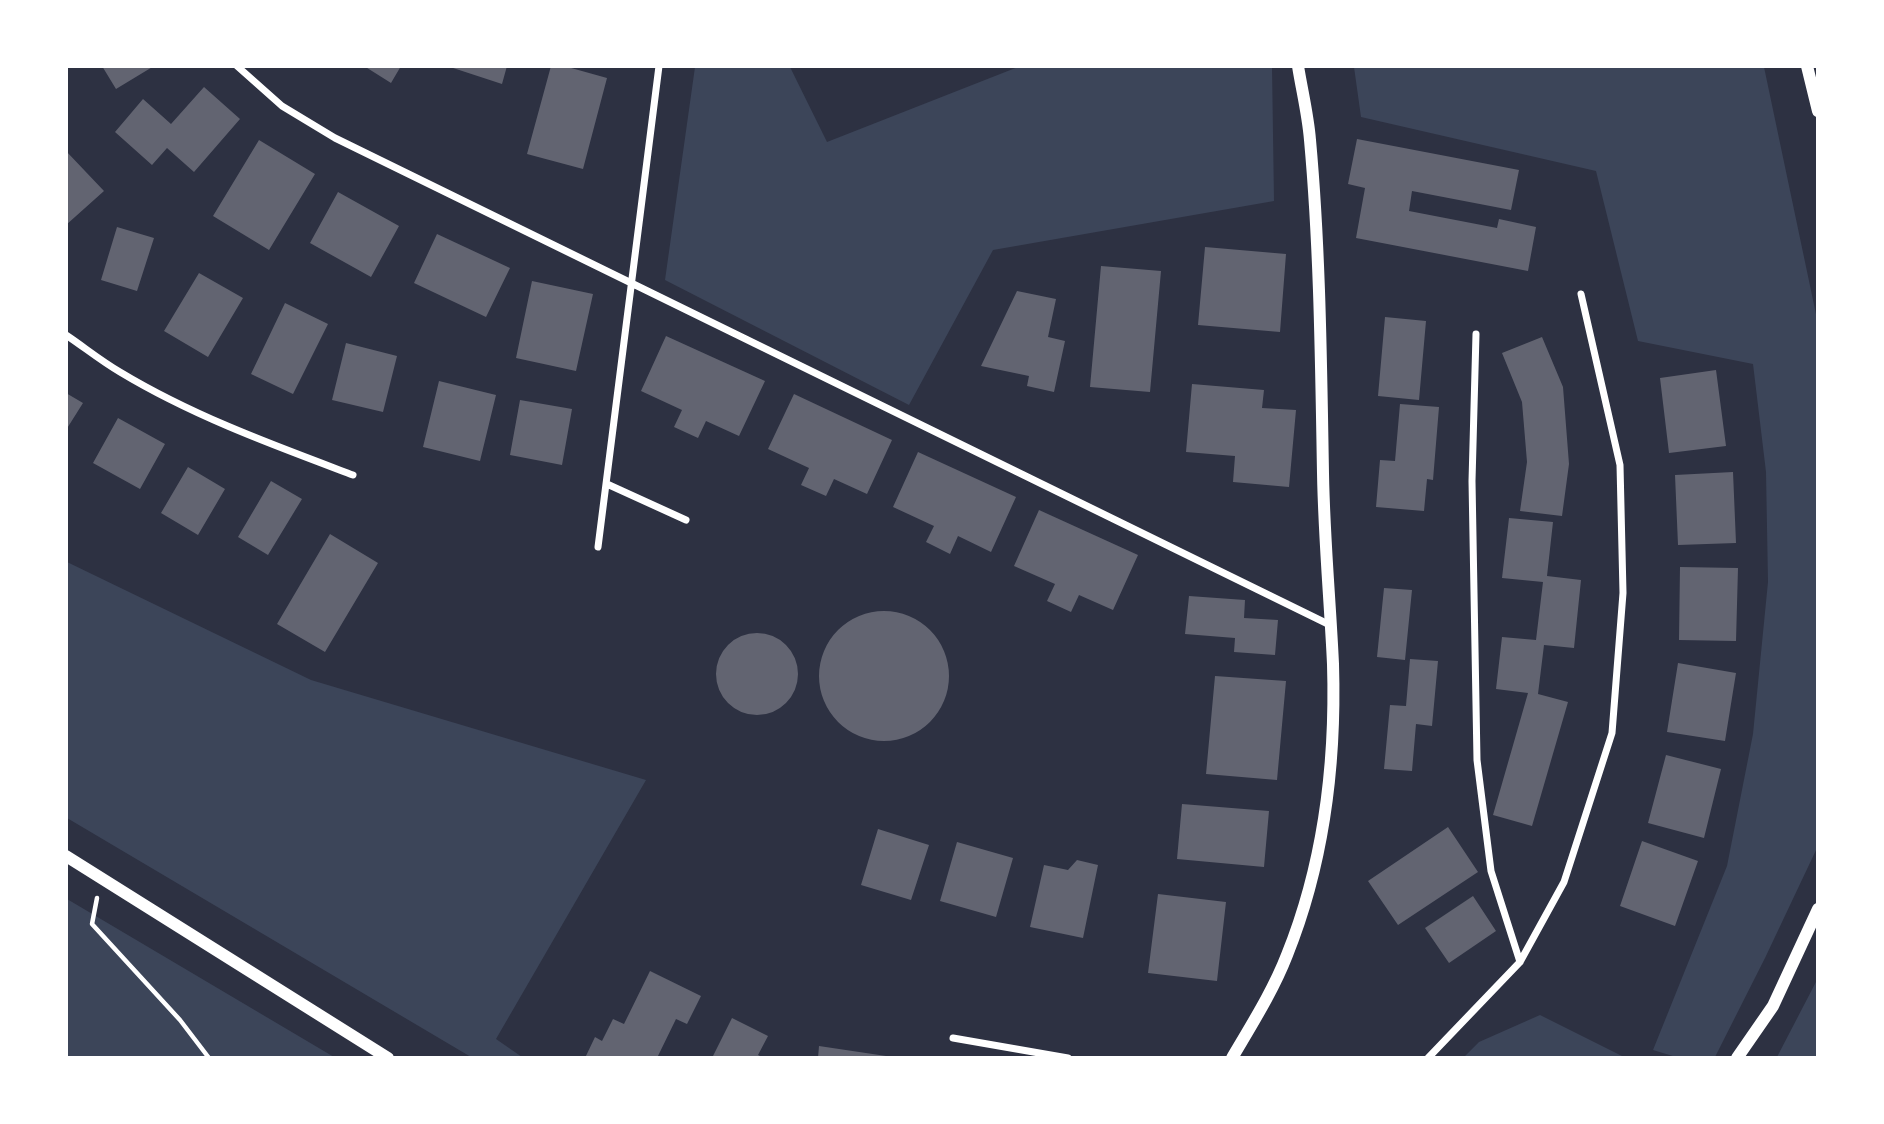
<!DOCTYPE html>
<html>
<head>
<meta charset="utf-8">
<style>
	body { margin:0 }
	#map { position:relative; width:1884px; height:1124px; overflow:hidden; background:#2d3142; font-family:"PT Sans",sans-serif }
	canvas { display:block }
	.frame { position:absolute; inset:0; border:68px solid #fff; pointer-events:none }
</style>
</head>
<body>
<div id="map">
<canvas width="1884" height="1124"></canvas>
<div class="frame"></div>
</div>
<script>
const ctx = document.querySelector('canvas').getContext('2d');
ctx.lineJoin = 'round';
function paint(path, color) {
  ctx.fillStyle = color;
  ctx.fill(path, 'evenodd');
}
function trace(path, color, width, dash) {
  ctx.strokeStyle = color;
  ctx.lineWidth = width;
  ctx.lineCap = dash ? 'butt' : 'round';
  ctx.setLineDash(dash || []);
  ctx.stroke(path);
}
const green = new Path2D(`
	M695,67H790L827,142L1018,67H1272L1274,201L993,250L909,405L665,280Z
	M1354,67H1764L1817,319V848L1765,958L1715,1057H1676L1653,1050L1727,866L1753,734L1768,582L1766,472L1753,364L1638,341L1596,171L1361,117Z
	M67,562L311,680L646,780L496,1039L522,1057H471L67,818Z
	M67,899L334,1057H67Z
	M1817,980V1057H1777Z
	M1540,1015L1624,1057H1464L1479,1042Z`);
const building = new Path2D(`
	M102,66H154L116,89Z
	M364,66H401L391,83Z
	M447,66H507L502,84Z
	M551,66H564L607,78L583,169L527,154Z
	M204,87L240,119L194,172L167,148L152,165L115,132L143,99L171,124Z
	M1357,139L1519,170L1511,210L1412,191L1409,211L1497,228L1499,219L1536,227L1528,271L1356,238L1365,188L1348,184Z
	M259,140L315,174L269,250L213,216Z
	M66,151L104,191L66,225Z
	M338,192L399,226L371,277L310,243Z
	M117,227L154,238L137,291L101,280Z
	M437,234L510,268L486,317L414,283Z
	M1205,247L1286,254L1280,332L1198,325Z
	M1101,266L1161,271L1150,392L1090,387Z
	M199,273L243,298L208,357L164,331Z
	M532,281L593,294L576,371L516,358Z
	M1017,291L1056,299L1048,337L1065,341L1054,392L1027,386L1029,376L981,366Z
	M285,303L328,324L293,394L251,374Z
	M1385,317L1426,321L1419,400L1378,396Z
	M666,336L765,381L739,436L706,421L698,438L674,427L682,410L641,391Z
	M1542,337L1563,387L1569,464L1562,516L1520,511L1527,462L1522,402L1502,353Z
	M346,343L397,356L383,412L332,400Z
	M1716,370L1726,446L1669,453L1660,378Z
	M439,381L496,395L480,461L423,447Z
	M1192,384L1264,390L1262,408L1296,410L1289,487L1233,482L1235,456L1186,452Z
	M66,393L83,403L66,430Z
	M794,394L892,440L867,494L834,479L826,496L801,485L809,468L768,449Z
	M520,400L572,409L562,465L510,455Z
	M1400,404L1439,407L1433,480L1427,479L1424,511L1376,507L1380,460L1395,461Z
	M118,418L165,444L140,489L93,463Z
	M918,452L1016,497L991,552L958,536L950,554L926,542L934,526L893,507Z
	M188,467L225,489L198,535L161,513Z
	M1733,472L1736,543L1678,545L1675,475Z
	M271,481L302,499L268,555L238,537Z
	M1039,510L1138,555L1113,610L1079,595L1071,612L1047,601L1055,584L1014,566Z
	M1509,518L1553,522L1547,576L1581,580L1574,648L1544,645L1538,694L1568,702L1532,826L1493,815L1528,693L1496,689L1502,637L1536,640L1543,582L1502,578Z
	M330,534L378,563L325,652L277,624Z
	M1680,567L1738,568L1736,641L1679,640Z
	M1384,588L1412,590L1405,660L1377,657Z
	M1189,596L1245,600L1244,618L1278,620L1275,655L1234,652L1235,638L1185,634Z
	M819 676a65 65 0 1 1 130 0a65 65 0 1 1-130 0Z
	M716 674a41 41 0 1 1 82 0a41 41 0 1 1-82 0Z
	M1410,659L1438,661L1432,726L1416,724L1412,771L1384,769L1390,705L1406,706Z
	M1678,663L1736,673L1725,741L1667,732Z
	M1215,676L1286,681L1277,780L1206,774Z
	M1666,755L1721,769L1704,838L1648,823Z
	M1182,804L1269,811L1264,867L1177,859Z
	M1448,827L1478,872L1398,925L1368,881Z
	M878,829L929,845L911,900L861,885Z
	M1642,841L1698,861L1675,926L1620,906Z
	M957,842L1013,858L996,917L940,901Z
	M1077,860L1098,865L1083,938L1030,927L1044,865L1068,870Z
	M1158,894L1226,902L1217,981L1148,973Z
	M1473,896L1496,931L1449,963L1425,928Z
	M650,971L701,996L687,1024L676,1019L657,1058H585L595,1037L602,1041L613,1019L624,1024Z
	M732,1018L768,1036L758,1055L764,1058H712Z
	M819,1046L886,1056V1058H818Z`);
const path = new Path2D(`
	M97,898L92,924L180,1020L209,1058`);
const minor = new Path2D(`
	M237,66L282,106L335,138L1330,625
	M1476,334L1472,481L1477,760L1491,871L1520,962
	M66,335C84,347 101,361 120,372C193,416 273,445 353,475
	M607,484L686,520
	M598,547L659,66
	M953,1038L1068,1058
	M1428,1058L1520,962L1564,882L1612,733L1623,593L1620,465L1581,294`);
const tertiary = new Path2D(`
	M1807,66L1818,111
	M66,856L388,1058
	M1232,1058C1252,1024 1273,991 1287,955C1324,863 1336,762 1333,664C1330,600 1324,537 1323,473C1321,362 1320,250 1310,140C1308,115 1302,91 1298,66
	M1737,1058L1773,1006L1818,909`);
paint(green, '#3c4559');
paint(building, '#626471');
trace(path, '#fff', 4.5);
trace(minor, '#fff', 7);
trace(tertiary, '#fff', 12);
</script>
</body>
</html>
